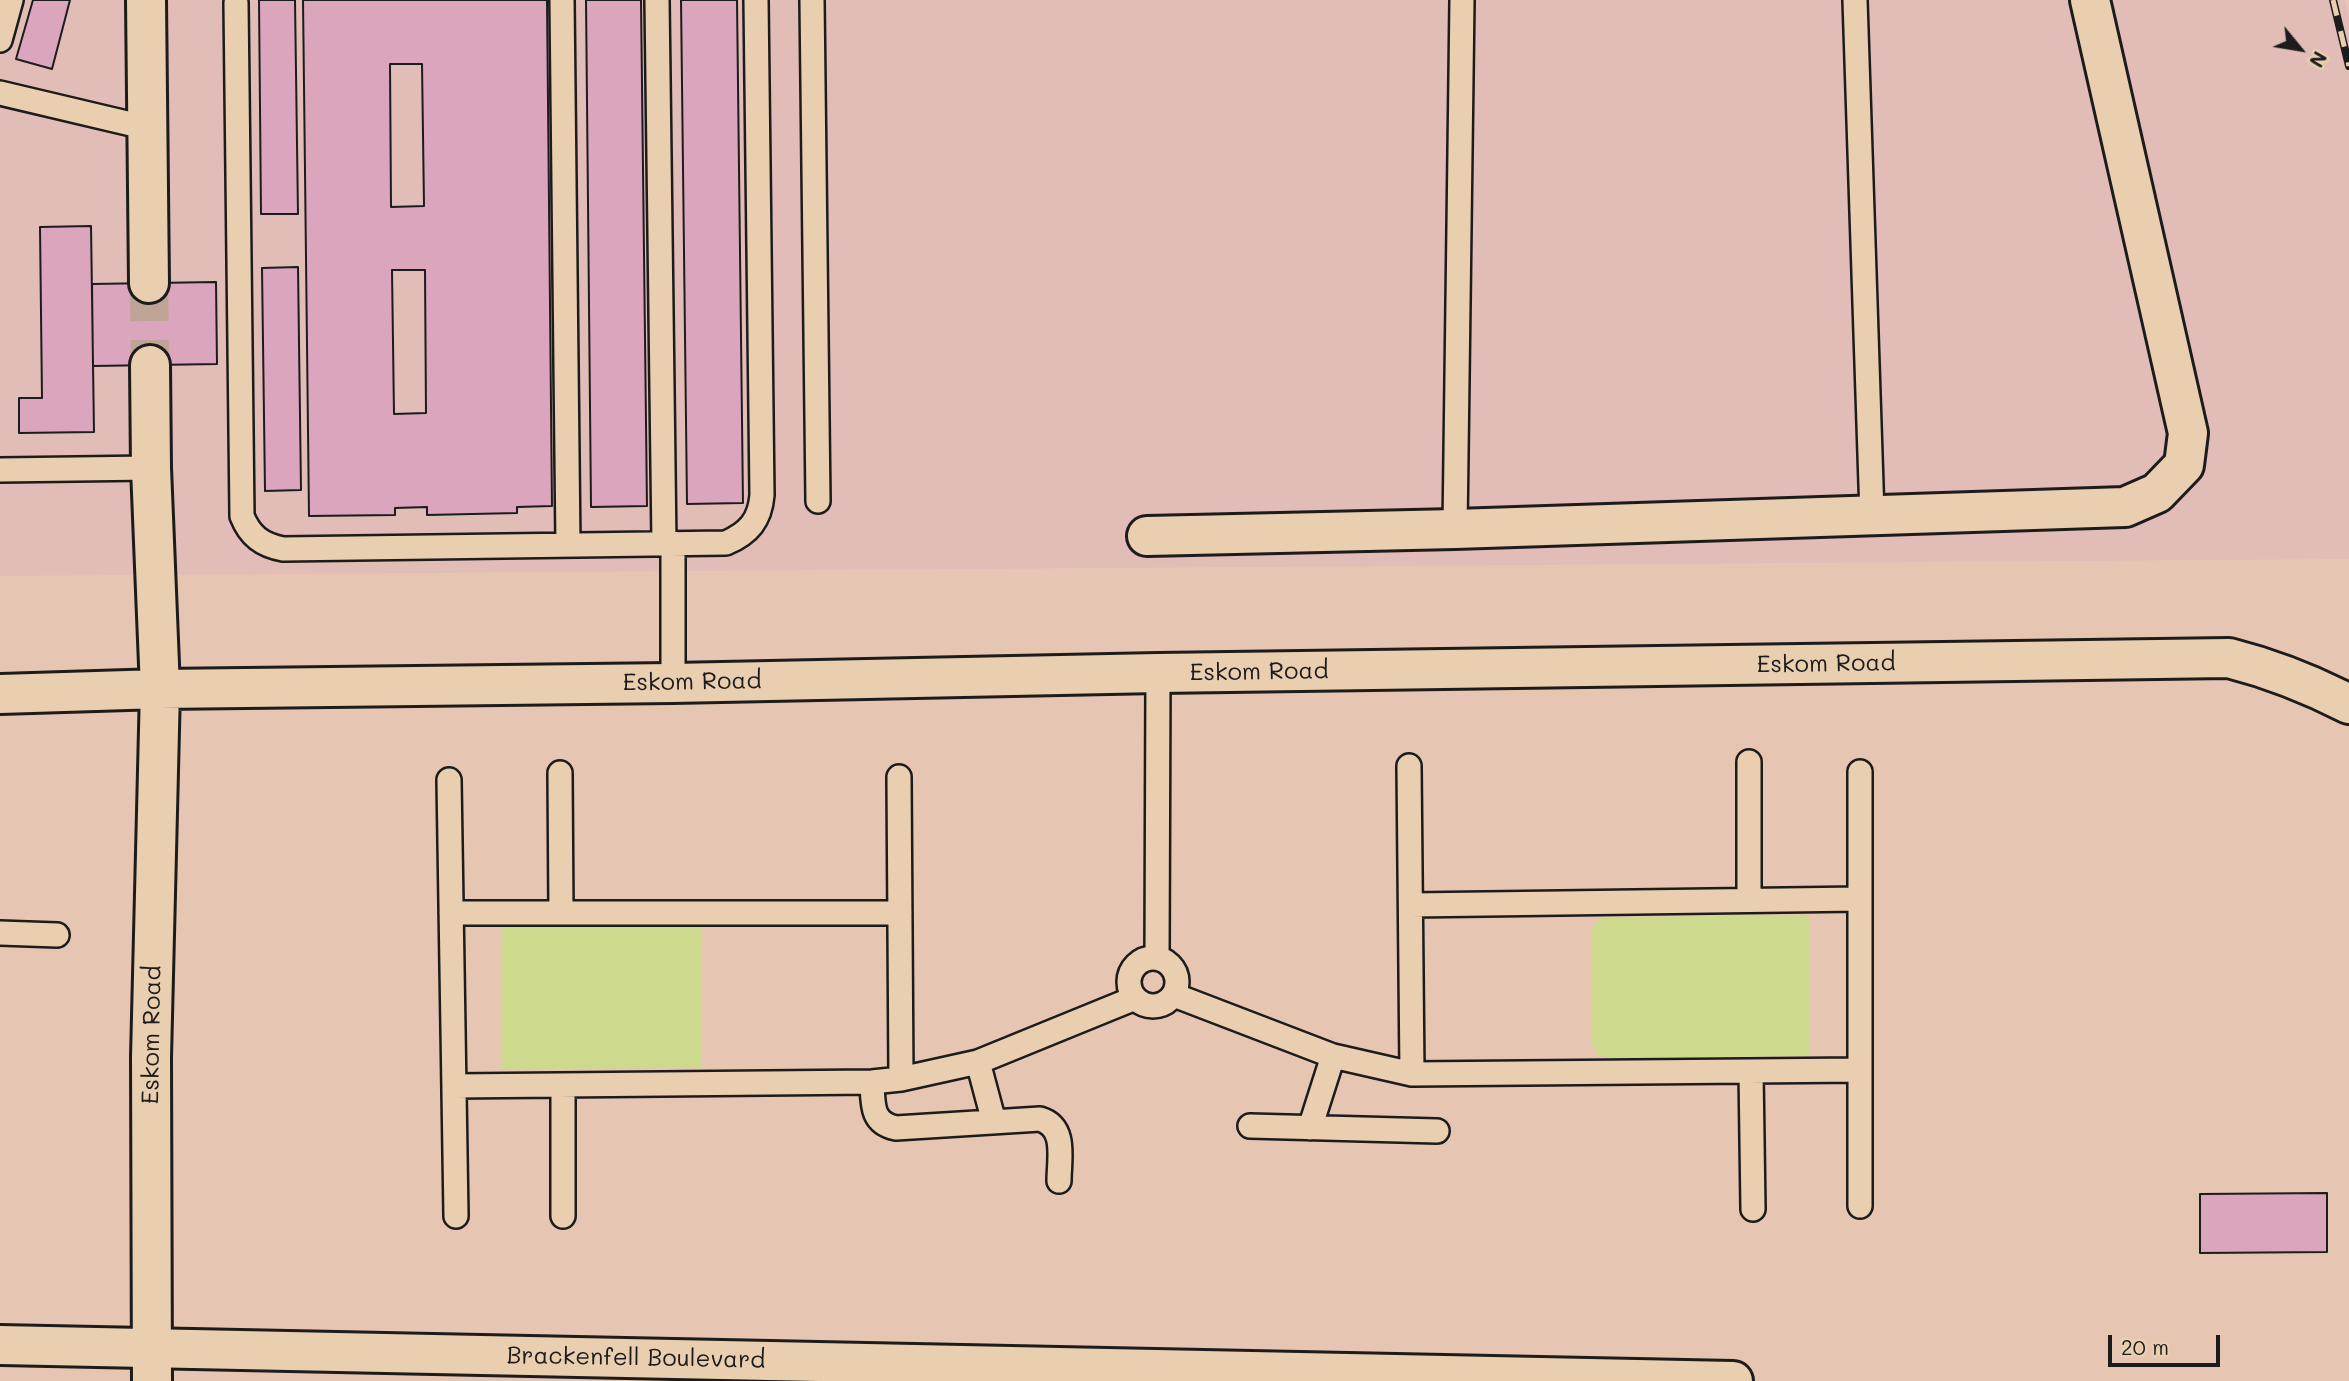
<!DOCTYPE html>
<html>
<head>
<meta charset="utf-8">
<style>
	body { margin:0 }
	#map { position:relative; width:2349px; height:1381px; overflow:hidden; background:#e6c6b3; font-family:Mali,sans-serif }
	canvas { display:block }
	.north { position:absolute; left:2265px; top:14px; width:70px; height:70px; -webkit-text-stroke:5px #e9ceb0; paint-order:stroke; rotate:120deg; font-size:19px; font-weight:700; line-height:28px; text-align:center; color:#1c1c1c }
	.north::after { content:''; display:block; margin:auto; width:24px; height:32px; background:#1c1c1c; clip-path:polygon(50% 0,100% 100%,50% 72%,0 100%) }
	.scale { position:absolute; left:2108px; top:1335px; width:112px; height:32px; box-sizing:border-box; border:4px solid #1c1c1c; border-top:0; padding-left:9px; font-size:21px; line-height:24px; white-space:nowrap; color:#1c1c1c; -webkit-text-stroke:5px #e9ceb0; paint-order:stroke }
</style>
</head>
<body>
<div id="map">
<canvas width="2349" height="1381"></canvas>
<div class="north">N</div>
<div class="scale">20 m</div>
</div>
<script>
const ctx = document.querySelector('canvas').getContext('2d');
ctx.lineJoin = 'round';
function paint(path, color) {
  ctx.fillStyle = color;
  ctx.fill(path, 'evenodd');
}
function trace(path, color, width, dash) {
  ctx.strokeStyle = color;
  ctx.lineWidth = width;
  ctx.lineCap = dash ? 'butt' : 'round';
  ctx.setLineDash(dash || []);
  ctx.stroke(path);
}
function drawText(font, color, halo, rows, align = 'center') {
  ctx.font = font + ' Mali,sans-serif';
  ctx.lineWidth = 5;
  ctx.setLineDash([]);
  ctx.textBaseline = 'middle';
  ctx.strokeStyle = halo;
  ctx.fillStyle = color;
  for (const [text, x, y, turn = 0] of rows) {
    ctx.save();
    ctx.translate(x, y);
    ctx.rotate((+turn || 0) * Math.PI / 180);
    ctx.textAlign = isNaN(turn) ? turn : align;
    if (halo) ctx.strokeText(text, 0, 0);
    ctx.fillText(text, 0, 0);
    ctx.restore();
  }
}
const built = new Path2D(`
	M0,0H2345L2349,18V559L0,576Z`);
const green = new Path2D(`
	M1809,915L1810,1056L1608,1058L1596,1054L1592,1043L1591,931L1597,920L1606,917Z
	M501,928H701V1068L501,1069Z`);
const building = new Path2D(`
	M33,0H70L52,69L16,59Z
	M259,0H295L298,214H261Z
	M303,0H547L552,506L517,507V513L427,515V507L395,508V515L309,516ZM390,64H422L424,206L391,207ZM392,270H425L426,413L394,414Z
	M586,0H641L647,506L591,507Z
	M681,0H737L743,503L687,504Z
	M91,226L94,432L19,433V398H42L40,227Z
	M298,267L301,490L265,491L262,268Z
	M216,282L217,364L93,366L92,284Z
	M2327,1193V1252L2200,1253V1194Z`);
const minorTunnel = new Path2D(`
	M149,283L150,365`);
const service = new Path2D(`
	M562,0L568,545
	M657,0L664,544
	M812,0L818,501
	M1855,0L1872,515
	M236,3L242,516C250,536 262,545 283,549L726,543C749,533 760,520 762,495L756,0
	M0,40L11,0
	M0,93L148,128
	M0,470L151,468
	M1455,529L1462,0
	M673,683V543
	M1409,766L1412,1074
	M560,773L561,913
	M899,777L901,1079
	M449,780L456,1216
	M1749,900V762
	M1411,905L1860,899
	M451,913H900
	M0,933L57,935
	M1129 982a24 24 0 1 1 48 0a24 24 0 1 1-48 0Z
	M1157,958L1158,673
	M1174,995L1333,1056L1412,1074L1860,1070
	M978,1062L994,1122
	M1751,1071L1753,1209
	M872,1082C873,1104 871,1123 896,1128L1040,1119C1067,1127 1059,1159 1059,1181
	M454,1086L872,1082L901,1079L978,1062L1135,998
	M1250,1126L1437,1131
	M1310,1128L1333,1056
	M1860,1206V772
	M563,1216V1085`);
const minor = new Path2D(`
	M146,0L149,283
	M150,365L151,468L160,689L151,1057L152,1381
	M1147,536L1455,529L2125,507L2157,493L2184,465L2188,433L2090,0
	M0,694L160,689L673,683L1158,673L2229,658C2272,669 2310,684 2349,704`);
const tertiary = new Path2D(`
	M0,1345L1733,1381`);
const rail = new Path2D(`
	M2333,0L2349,66`);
const streetNames = [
	["Eskom Road",1826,664,-1],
	["Eskom Road",1259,672,-1],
	["Eskom Road",692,682,-1],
	["Eskom Road",152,1035,-89],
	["Brackenfell Boulevard",636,1358,1]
];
paint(built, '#e2bcb6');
paint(green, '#cdda8d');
paint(building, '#daa5bd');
trace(building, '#1c1c1c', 2);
trace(minorTunnel, '#bea495', 38, [38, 19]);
trace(service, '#1c1c1c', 28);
trace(minor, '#1c1c1c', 44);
trace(tertiary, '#1c1c1c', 44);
trace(service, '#e9ceb0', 23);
trace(minor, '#e9ceb0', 38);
trace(tertiary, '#e9ceb0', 38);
trace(rail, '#1c1c1c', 8);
trace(rail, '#e9ceb0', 5, [16]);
drawText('24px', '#1c1c1c', '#e9ceb0', streetNames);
</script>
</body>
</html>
